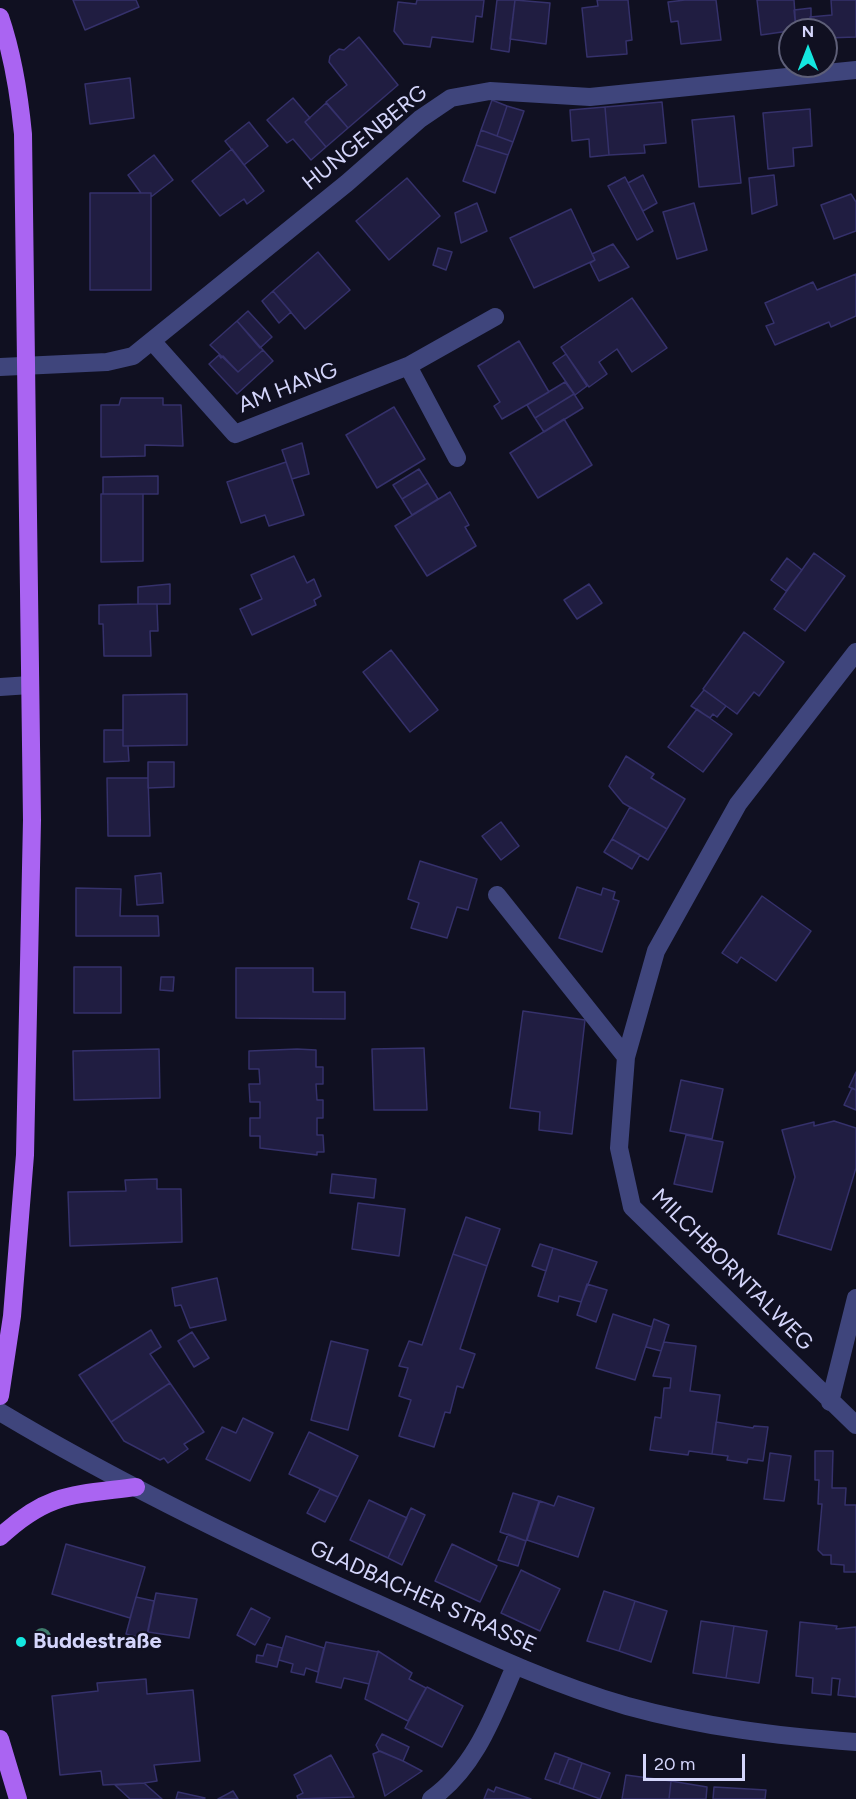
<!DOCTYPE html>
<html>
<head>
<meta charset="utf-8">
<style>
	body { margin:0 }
	#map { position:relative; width:856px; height:1799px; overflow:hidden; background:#101021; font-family:Figtree,sans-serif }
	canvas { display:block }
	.north { position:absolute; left:778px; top:18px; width:60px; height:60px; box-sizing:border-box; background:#101021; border:2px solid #5e5f78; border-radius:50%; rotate:0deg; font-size:16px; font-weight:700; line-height:24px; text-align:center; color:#d4d5fb }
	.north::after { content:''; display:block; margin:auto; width:21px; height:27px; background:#14e7e0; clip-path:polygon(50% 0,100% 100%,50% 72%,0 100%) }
	.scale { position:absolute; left:643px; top:1754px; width:102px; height:27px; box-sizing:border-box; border:3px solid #d4d5fb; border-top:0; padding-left:8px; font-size:18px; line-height:21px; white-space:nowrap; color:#d4d5fb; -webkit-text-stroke:4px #101021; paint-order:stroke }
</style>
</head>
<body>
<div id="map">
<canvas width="856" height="1799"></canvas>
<div class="north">N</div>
<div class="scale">20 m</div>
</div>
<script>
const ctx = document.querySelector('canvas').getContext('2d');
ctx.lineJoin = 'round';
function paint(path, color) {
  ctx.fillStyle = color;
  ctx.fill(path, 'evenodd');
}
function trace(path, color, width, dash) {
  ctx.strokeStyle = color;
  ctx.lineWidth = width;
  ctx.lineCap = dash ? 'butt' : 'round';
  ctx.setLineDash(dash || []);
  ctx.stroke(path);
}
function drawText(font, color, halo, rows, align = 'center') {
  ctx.font = font + ' Figtree,sans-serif';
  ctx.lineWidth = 4.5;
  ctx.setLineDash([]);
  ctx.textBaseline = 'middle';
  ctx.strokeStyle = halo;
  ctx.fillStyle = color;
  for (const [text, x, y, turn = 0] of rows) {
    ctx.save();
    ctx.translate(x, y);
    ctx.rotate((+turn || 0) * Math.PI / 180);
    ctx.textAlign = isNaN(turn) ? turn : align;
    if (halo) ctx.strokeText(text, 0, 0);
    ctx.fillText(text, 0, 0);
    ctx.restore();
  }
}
const building = new Path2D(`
	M73,0H136L139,7L85,30Z
	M417,0H484L482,17L476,16L473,42L432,37L430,47L404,44L394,31L398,2L416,4Z
	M497,0H515L509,52L491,49Z
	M515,0L550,3L546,44L510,39Z
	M597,0H628L632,40L626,41L627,54L587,57L582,8L598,6Z
	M685,0H716L721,40L681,44L678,21L671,22L668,2Z
	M757,0H794L796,30L761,35Z
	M831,0H856V37L826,38V30H811L810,17L832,15Z
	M811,8V30H796L794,10Z
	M359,37L398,85L348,128L326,102L347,85L329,62L330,56L339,49L344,50Z
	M130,78L134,118L90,124L85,84Z
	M293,98L310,118L305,122L326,147L311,160L293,139L287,143L267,120Z
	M492,100L507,106L497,136L481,130Z
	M662,102L666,143L644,145L645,153L609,155L605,107Z
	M326,103L348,128L326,147L305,122Z
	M507,106L524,111L513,142L497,136Z
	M605,107L609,155L590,157L589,139L572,141L570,110Z
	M810,109L812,146L793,148L794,166L768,169L763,113Z
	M734,116L741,183L699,187L692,120Z
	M249,122L268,146L244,165L225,141Z
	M481,130L513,142L508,155L476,145Z
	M476,145L508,155L495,193L463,181Z
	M232,149L264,191L247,204L244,199L220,216L192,181Z
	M154,155L173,180L151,197V193H141L128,175Z
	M643,175L657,203L643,211L628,183Z
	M774,175L777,205L752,214L749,178Z
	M625,177L653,231L637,240L608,186Z
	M407,178L440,216L389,260L356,221Z
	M90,193H151V290H90Z
	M851,194L856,202V231L834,239L821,205Z
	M477,203L487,231L461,243L455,213Z
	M694,203L707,250L677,259L663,212Z
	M571,209L595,260L534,288L510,238Z
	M613,244L629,267L599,281L590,263L595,260L592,254Z
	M438,248L452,252L446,270L433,265Z
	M318,252L350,290L305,329L273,291Z
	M856,274V316L831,327L829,322L775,345L766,326L774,323L765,303L813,282L817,290Z
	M273,291L291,312L279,323L262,301Z
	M632,298L667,348L632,372L617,349L599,362L607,374L589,387L561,347Z
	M248,311L272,337L260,348L237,321Z
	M237,321L263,350L238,372L210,345Z
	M519,341L549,392L502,419L494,406L500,402L478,366Z
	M263,350L273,361L237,394L209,364L219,355L221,358L223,356L238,372Z
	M566,354L587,386L575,395L553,363Z
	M565,382L574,394L535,418L527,405Z
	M574,394L583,408L544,432L535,418Z
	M121,398H163V405H181L183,446L145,445V456L101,457V405H119Z
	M394,407L425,459L377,488L346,435Z
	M564,419L592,465L538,498L510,453Z
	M302,443L309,474L292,479L282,450Z
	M286,462L304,515L269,526L265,515L241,523L227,482Z
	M419,469L428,483L402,499L393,485Z
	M158,476V494H103V477Z
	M428,483L438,499L412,515L402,499Z
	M450,492L469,525L465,527L476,546L427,576L395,526Z
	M101,494H143V561L101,562Z
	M814,553L845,576L805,631L774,609Z
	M294,556L307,583L314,579L321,596L314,600L316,605L252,635L240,609L262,599L251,575Z
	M787,558L802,570L786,591L771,580Z
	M170,584V604H138V587Z
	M589,584L602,603L577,619L564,600Z
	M138,604H157L158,631H150L151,656H104L103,624H99V605Z
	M744,632L784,662L759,696L754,692L737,714L703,689Z
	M391,650L438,710L410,732L363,672Z
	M704,690L726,706L717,717L713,714L710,718L691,706Z
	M187,694V745L123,746V695Z
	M697,709L732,734L703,772L668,747Z
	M104,730H123V746H128L129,761L104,762Z
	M626,756L654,774L651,778L685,799L667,829L623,803L609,786Z
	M148,762H174V787L148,788Z
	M107,778H148L150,836H108Z
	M630,807L667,829L648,860L612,839Z
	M501,822L519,846L501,860L482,836Z
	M612,839L640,855L632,869L604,852Z
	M420,861L477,879L468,910L457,907L447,938L411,928L419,903L408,899Z
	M161,873L163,903L137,905L135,876Z
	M577,887L601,895L603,888L615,892L613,899L619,901L602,952L559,938Z
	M76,888L121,889L120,916H158L159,936H76Z
	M762,896L811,931L776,981L741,957L737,963L722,953Z
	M74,967H121V1013H74Z
	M236,968H313V992H345V1019L236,1018Z
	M161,977H174L173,991L160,990Z
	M523,1011L585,1020L572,1134L539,1130L540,1112L510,1108Z
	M424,1048L427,1110H374L372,1049Z
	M159,1049L160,1098L74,1100L73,1051Z
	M297,1049L316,1050V1067H323V1084H316L317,1100H323V1118H317V1135H323L324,1152H317V1155L260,1148V1136H250V1118H260V1102H250L249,1084H260L259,1069H249V1051Z
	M856,1072V1090L849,1087Z
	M681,1080L723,1089L712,1139L670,1131Z
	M852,1088L856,1090V1110L844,1105Z
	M814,1122V1126L834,1121L856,1128V1168L831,1250L778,1234L795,1177L782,1130Z
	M686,1135L723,1142L712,1192L674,1184Z
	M332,1174L376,1179L374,1198L330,1193Z
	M157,1179V1189H181L182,1242L70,1246L68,1192L126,1191L125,1180Z
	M358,1203L405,1209L399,1256L352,1249Z
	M466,1217L500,1229L487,1266L453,1254Z
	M540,1244L553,1248L546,1271L532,1266Z
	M553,1248L597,1262L581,1302L559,1296L558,1302L538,1296Z
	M453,1254L487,1266L460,1349L475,1354L463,1388L457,1386L450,1413L445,1412L434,1447L399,1436L411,1400L399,1396L408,1368L399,1366L409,1341L422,1345Z
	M217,1278L226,1320L190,1328L181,1305L175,1306L172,1288Z
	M587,1284L607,1290L596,1322L577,1315Z
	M613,1314L652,1327L635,1380L596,1368Z
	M654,1319L669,1325L661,1351L646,1347Z
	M151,1330L161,1347L150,1354L170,1383L111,1422L79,1375Z
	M192,1332L209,1358L194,1367L178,1341Z
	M331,1341L368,1350L348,1430L311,1420Z
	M664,1342L696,1346L690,1391L720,1395L712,1454L689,1451L688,1455L650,1450L655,1417L661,1418L664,1388H670L671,1378L653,1376Z
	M170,1383L204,1432L184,1444L188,1449L168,1463L164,1458L160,1460L124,1441L111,1422Z
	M243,1418L273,1433L250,1481L206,1459L222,1427L236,1433Z
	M716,1422L753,1428L754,1426L768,1427L763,1461L748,1459L747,1463L727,1460L728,1456L712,1454Z
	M309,1432L358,1456L338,1497L289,1474Z
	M815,1451H833L832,1488H846L845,1505H856V1572H844V1565L831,1564V1555H823L818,1550L822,1504H818L819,1480H815Z
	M770,1453L791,1456L784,1501L764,1499Z
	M320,1489L338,1497L325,1522L307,1513Z
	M513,1493L539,1501L526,1541L500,1532Z
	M558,1496L594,1508L578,1557L527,1540L540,1501L554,1506Z
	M369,1500L407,1518L388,1558L350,1540Z
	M411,1508L425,1515L402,1565L388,1558Z
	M508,1534L526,1541L518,1566L498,1560Z
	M66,1544L145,1567L130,1618L52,1594Z
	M452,1544L497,1566L480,1602L435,1581Z
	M521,1570L560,1589L540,1631L501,1613Z
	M604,1591L635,1601L619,1651L587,1641Z
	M156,1593L197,1599L189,1638L148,1632Z
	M136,1597L154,1601L146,1639L126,1634Z
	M635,1601L667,1611L651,1662L619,1651Z
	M251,1608L270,1618L255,1645L237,1635Z
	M701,1621L734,1626L726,1678L693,1673Z
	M800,1622L837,1626L836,1629L856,1627V1697L838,1695L840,1679L832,1678L831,1695L812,1693L813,1678L796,1676Z
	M734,1626L767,1631L759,1683L726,1678Z
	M286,1636L324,1648L318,1672L306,1668L304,1675L291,1672L293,1664L279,1660Z
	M326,1642L378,1652L369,1684L344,1678L341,1688L316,1682Z
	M267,1644L282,1648L277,1667L256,1662L257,1655L263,1656Z
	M378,1651L412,1673L409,1679L426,1688L408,1721L365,1699Z
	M146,1679L147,1694L193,1690L200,1761L154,1765L157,1781L144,1783L103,1785L101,1771L60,1775L52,1696L98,1691L97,1683Z
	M427,1687L463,1706L442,1747L405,1728Z
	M382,1734L409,1747L403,1761L379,1751L376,1745Z
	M380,1751L403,1761L422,1771L385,1796L373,1754Z
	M555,1753L569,1758L559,1784L545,1779Z
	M331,1755L354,1797L298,1799L297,1796L303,1793L294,1775Z
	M569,1758L582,1763L573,1789L559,1784Z
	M582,1763L610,1773L600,1799L573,1789Z
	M626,1775L671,1781L669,1799H622Z
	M671,1781L707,1787L706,1799H669Z
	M144,1783L162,1799H130L115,1785Z
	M496,1787L531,1799H484L488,1789L494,1792Z
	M714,1787L766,1790L765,1799H713Z
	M233,1791L238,1799H218Z
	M178,1792L205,1798L204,1799H176Z`);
const minor = new Path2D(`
	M152,341L235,434L408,366L495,317
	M408,366L457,458
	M0,367L107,362L133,356L347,183L420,119L451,98L490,91L590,97L856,70
	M856,652L738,804L656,951L626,1057L619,1148L632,1207L856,1425
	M0,687L30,685
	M497,895L626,1057
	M830,1402L856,1298
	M0,1412C117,1482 240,1542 365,1598C451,1636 535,1679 627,1706C703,1727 777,1736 856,1742
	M431,1799C476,1767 494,1714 515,1666`);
const major = new Path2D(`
	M0,17C13,55 19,93 23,134L32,820L25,1155L12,1316L0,1396
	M0,1537C48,1492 74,1495 136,1487
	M0,1739L18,1799`);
const trees = [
	[42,1637]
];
const markers = [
	[21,1642,6,"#14e7e0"]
];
const streetNames = [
	["HUNGENBERG",365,138,-39],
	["AM HANG",288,388,-21],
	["MILCHBORNTALWEG",732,1270,45],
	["GLADBACHER STRASSE",423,1597,24]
];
const poiNames = [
	["Buddestraße",33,1642]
];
paint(building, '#201d41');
trace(building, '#35316b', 1.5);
trace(minor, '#3f457c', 18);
trace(major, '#aa64f2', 18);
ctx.fillStyle = '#3f7c6c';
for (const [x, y] of trees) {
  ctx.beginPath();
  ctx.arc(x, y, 9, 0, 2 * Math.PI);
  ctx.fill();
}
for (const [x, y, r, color] of markers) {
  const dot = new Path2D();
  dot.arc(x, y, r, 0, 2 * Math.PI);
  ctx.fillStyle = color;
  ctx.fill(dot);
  trace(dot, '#101021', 2);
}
drawText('22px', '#d4d5fb', '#101021', streetNames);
drawText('bold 22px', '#d4d5fb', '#101021', poiNames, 'left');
</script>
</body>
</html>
